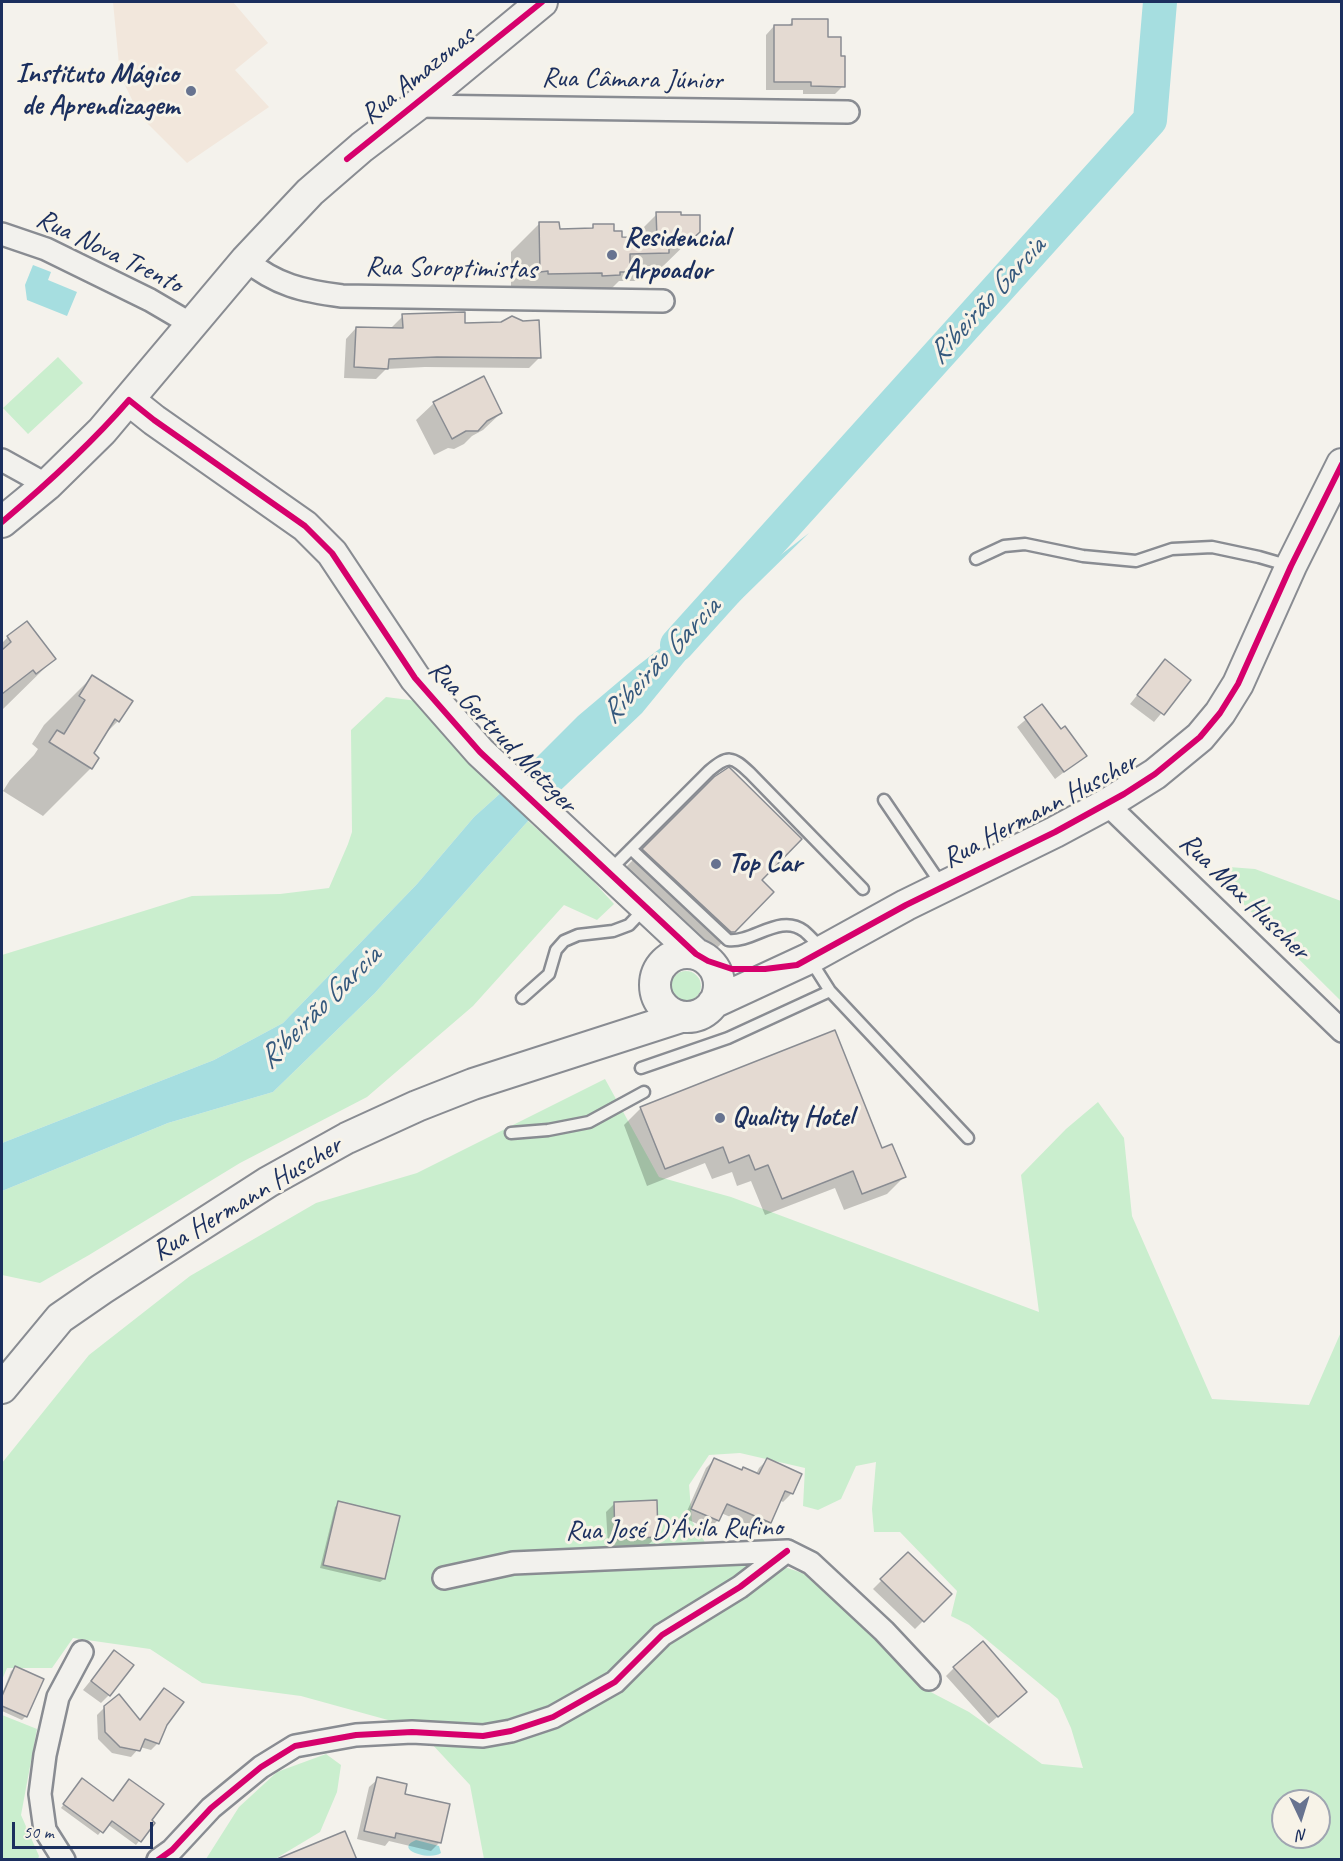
<!DOCTYPE html>
<html>
<head>
<meta charset="utf-8">
<style>
	body { margin:0 }
	#map { position:relative; width:1343px; height:1861px; overflow:hidden; background:#f4f2ec; font-family:Caveat,sans-serif }
	canvas { display:block }
	.frame { position:absolute; inset:0; border:3px solid #1b2f5e; pointer-events:none }
	.north { position:absolute; left:1271px; top:1789px; width:60px; height:60px; box-sizing:border-box; background:#f7f3e8; border:2px solid #9fa5b1; border-radius:50%; rotate:176deg; font-size:16px; font-weight:700; line-height:24px; text-align:center; color:#1b2f5e }
	.north::after { content:''; display:block; margin:auto; width:21px; height:27px; background:#677390; clip-path:polygon(50% 0,100% 100%,50% 72%,0 100%) }
	.scale { position:absolute; left:12px; top:1822px; width:141px; height:27px; box-sizing:border-box; border:3px solid #1b2f5e; border-top:0; padding-left:8px; font-size:18px; line-height:21px; white-space:nowrap; color:#1b2f5e; -webkit-text-stroke:4px #f7f3e8; paint-order:stroke }
</style>
</head>
<body>
<div id="map">
<canvas width="1343" height="1861"></canvas>
<div class="frame"></div>
<div class="north">N</div>
<div class="scale">50 m</div>
</div>
<script>
const ctx = document.querySelector('canvas').getContext('2d');
ctx.lineJoin = 'round';
function paint(path, color) {
  ctx.fillStyle = color;
  ctx.fill(path, 'evenodd');
}
function trace(path, color, width, dash) {
  ctx.strokeStyle = color;
  ctx.lineWidth = width;
  ctx.lineCap = dash ? 'butt' : 'round';
  ctx.setLineDash(dash || []);
  ctx.stroke(path);
}
function drawText(font, color, halo, rows, align = 'center') {
  ctx.font = font + ' Caveat,sans-serif';
  ctx.lineWidth = 6;
  ctx.setLineDash([]);
  ctx.textBaseline = 'middle';
  ctx.strokeStyle = halo;
  ctx.fillStyle = color;
  for (const [text, x, y, turn = 0] of rows) {
    ctx.save();
    ctx.translate(x, y);
    ctx.rotate((+turn || 0) * Math.PI / 180);
    ctx.textAlign = isNaN(turn) ? turn : align;
    if (halo) ctx.strokeText(text, 0, 0);
    ctx.fillText(text, 0, 0);
    ctx.restore();
  }
}
const built = new Path2D(`
	M113,2H233L268,43L235,70L269,107L187,163L140,116L120,75Z`);
const green = new Path2D(`
	M58,357L83,383L28,434L3,408Z
	M386,697L417,701L504,790L474,817L417,884L283,1023L214,1060L2,1143V955L192,896L280,894L329,888L348,844L352,832L351,730Z
	M528,821L582,869L614,904L597,920L564,905L473,1006L367,1097L240,1163L89,1255L40,1283L2,1275V1191L168,1123L273,1092L375,993Z
	M1229,867L1255,869L1341,901V1001L1210,871Z
	M671 986a15 15 0 1 1 30 0a15 15 0 1 1-30 0Z
	M605,1079L659,1177L731,1197L1039,1312L1021,1175L1066,1129L1098,1102L1124,1138L1132,1216L1212,1399L1309,1405L1341,1332V1859H484L470,1785L417,1728L301,1696L202,1683L150,1649L73,1638L52,1668H7L2,1680V1463L89,1355L190,1276L316,1203L417,1173ZM740,1453L805,1468L803,1506L818,1510L841,1499L856,1466L876,1462L872,1509L874,1532H900L957,1591L951,1616L969,1625L1058,1699L1071,1728L1083,1768L1042,1764L969,1712L923,1688L888,1645L843,1599L805,1574L750,1555L714,1557L692,1521L689,1485L709,1455ZM1283,1801H1319V1837H1283Z
	M2,1715L37,1729L21,1815L39,1856L38,1859H2Z
	M326,1754L341,1765L337,1792L320,1832L275,1859H206L239,1807L277,1772Z`);
const water = new Path2D(`
	M33,265L51,272L48,280L77,292L67,316L27,300L25,285Z
	M809,533L710,630L642,713L528,821L375,993L273,1092L168,1123L2,1191V1143L214,1060L283,1023L417,884L474,817L504,790L578,716L636,667Z
	M416,1840L439,1846L441,1853C431,1861 392,1850 416,1840Z`);
const shadow = new Path2D(`
	M793,21L827,38L840,58L843,86L835,94H803V90H766V35L774,26H788Z
	M657,214L698,232L658,271H652L639,281H619L600,300H511V252L540,223L558,231L590,230L594,226L621,239H632Z
	M403,316L463,325L501,323L540,357L529,368L425,367L386,369L376,379L344,378L346,339L356,328L392,329V327Z
	M434,403L501,413L483,430L472,436L464,444L454,449L448,448L434,455L416,420Z
	M8,637L54,659L2,710V643Z
	M1165,661L1189,680L1154,722L1130,704Z
	M92,677L118,721L103,736L92,753L91,768L43,816L3,791L10,780L34,755L38,749L32,744L44,725Z
	M1042,706L1060,731L1085,756L1055,779L1017,727Z
	M715,778L760,880L772,892L716,949H713L626,867Z
	M641,1108L881,1150L904,1177L887,1194L844,1210L835,1188L765,1215L751,1181L737,1186L732,1172L712,1179L705,1163L647,1186L624,1125Z
	M714,1460L741,1472L756,1474L759,1468L767,1460L792,1493L783,1502L779,1500L770,1522L761,1530L721,1513L718,1520L709,1529L684,1518L706,1468Z
	M339,1503L384,1579L380,1582L320,1568L335,1507Z
	M615,1503L657,1536L648,1545L608,1546L606,1512Z
	M908,1554L950,1594L915,1629L873,1589Z
	M114,1652L109,1695L101,1703L83,1690Z
	M15,1668L26,1716L22,1720L2,1711V1694L11,1671Z
	M954,1668L1017,1700L989,1724L946,1676Z
	M158,1697V1743L151,1750L140,1747L131,1757L112,1753L98,1739L97,1715L105,1707L139,1721Z
	M378,1779L403,1795L448,1805L439,1843L431,1851L389,1841L385,1846L357,1839L369,1787Z
	M79,1784L150,1821L153,1823L136,1845L107,1824L98,1835L61,1808Z`);
const river = new Path2D(`
	M677,645L1150,120L1160,2`);
const building = new Path2D(`
	M792,19H828V37H841V56H845V87L811,86V82H774V25H792Z
	M656,212H681V215H700V232L688,243H678V247H669V253L630,254V272H620V275L602,276V273L548,274V271L540,272L539,222H559L560,229L593,228V224H614V231H622V237L657,238Z
	M465,312V323L501,322L512,316L523,321L539,320L541,358L437,357L389,359L388,369L354,367L356,327L403,328L402,314Z
	M484,376L502,413L487,421L478,431H466L452,439L433,402Z
	M27,621L56,659L36,674L33,670L2,694V650L11,642L7,636Z
	M1165,659L1191,680L1164,715L1137,695Z
	M92,675L133,701L119,722L115,719L94,753L99,758L92,769L49,742L57,730L64,734L85,700L79,696Z
	M1042,704L1061,729L1065,726L1087,756L1064,772L1024,717Z
	M729,767L802,839L762,880L774,892L735,932H731L642,849L714,777Z
	M835,1030L882,1148L892,1144L906,1177L862,1194L853,1171L782,1199L768,1165L755,1170L749,1155L729,1163L723,1147L665,1169L640,1107Z
	M714,1458L742,1470L743,1467L759,1474L767,1458L802,1474L793,1494L785,1491L771,1523L727,1504L719,1521L691,1509Z
	M657,1500L658,1537L615,1539L614,1502Z
	M338,1501L400,1516L385,1579L323,1565Z
	M908,1552L952,1594L924,1622L880,1579Z
	M983,1641L1027,1692L998,1717L953,1667Z
	M114,1650L134,1665L110,1696L91,1681Z
	M15,1666L44,1679L27,1717L2,1706V1696Z
	M164,1688L184,1702L167,1725L159,1744L145,1739L140,1751L120,1747L105,1732L104,1706L119,1694L140,1720Z
	M377,1777L407,1784L405,1794L450,1804L441,1843L396,1833L395,1838L364,1831Z
	M82,1778L113,1801L129,1779L164,1804L152,1820L155,1823L141,1842L112,1821L103,1833L63,1804Z
	M345,1831L357,1860H277V1859Z`);
const lane = new Path2D(`
	M976,559L1004,546L1025,544L1083,556L1136,561L1172,549L1212,547L1259,557L1290,566
	M884,800L941,884
	M631,849L728,940C753,943 780,913 804,931C810,936 816,943 821,948
	M609,871L709,771C728,755 732,756 750,773L863,889
	M811,961L830,991L968,1138
	M522,998L549,974L556,950L564,941L578,935L613,931L629,925L645,908
	M641,1068L728,1038L830,991
	M511,1133L548,1130L589,1122L644,1092`);
const street = new Path2D(`
	M416,106L848,112
	M2,234L46,249L150,300L191,324
	M246,260C276,285 303,291 342,296L663,301
	M2,460L47,485
	M1107,804L1342,1031
	M444,1578L513,1563L787,1551L811,1563L884,1631L929,1679
	M64,1860L45,1830L40,1794L45,1755L58,1697L82,1652
	M158,1860L172,1850L211,1808L261,1767L295,1746L356,1735L412,1732L483,1736L511,1731L553,1717L615,1682L662,1635L740,1587L787,1551`);
const secondary = new Path2D(`
	M129,400L154,420L305,526L332,553L415,678L480,752L696,954
	M2,522L47,485L102,431L246,260L310,192L362,147L416,106L542,2
	M655 985a32 32 0 1 1 64 0a32 32 0 1 1-64 0Z
	M713,1003L810,958L906,905L1055,832L1107,804L1155,774L1200,737L1220,713L1238,684L1291,566L1342,464
	M2,1388L60,1318L102,1289L268,1182L347,1138L417,1106L473,1084L681,1017`);
const cycleway = new Path2D(`
	M347,159L542,2
	M2,522C47,484 90,445 129,400L154,420L305,526L332,553L415,678L480,752L696,954L708,961L732,969H765L797,965L906,905L1055,832L1124,794L1155,774L1200,737L1220,713L1238,684L1291,566L1342,464
	M158,1860L172,1850L211,1808L261,1767L295,1746L356,1735L412,1732L483,1736L511,1731L553,1717L615,1682L662,1635L740,1587L787,1551`);
const markers = [
	[191,91,6,"#677390"],
	[612,255,6,"#677390"],
	[716,864,6,"#677390"],
	[720,1118,6,"#677390"]
];
const poiNames = [
	["Instituto Mágico",179,75,"right"],
	["de Aprendizagem",179,107,"right"],
	["Residencial",624,239],
	["Arpoador",624,271],
	["Top Car",728,864],
	["Quality Hotel",732,1118]
];
const streetNames = [
	["Rua Amazonas",418,76,-39],
	["Rua Câmara Júnior",632,80,1],
	["Rua Nova Trento",109,252,26],
	["Rua Soroptimistas",451,269,1],
	["Rua Gertrud Metzger",502,737,46],
	["Rua Hermann Huscher",1040,811,-28],
	["Rua Max Huscher",1244,897,44],
	["Rua Hermann Huscher",247,1199,-31],
	["Rua José D'Ávila Rufino",674,1530,-1]
];
const waterNames = [
	["Ribeirão Garcia",987,301,-48],
	["Ribeirão Garcia",661,661,-47],
	["Ribeirão Garcia",320,1008,-45]
];
paint(built, '#f2e7dc');
paint(green, '#caeece');
paint(water, '#a6dee0');
paint(shadow, '#0003');
trace(river, '#a6dee0', 34);
paint(building, '#e4dad2');
trace(building, '#898c92', 1.5);
trace(lane, '#898c92', 15);
trace(street, '#898c92', 26);
trace(secondary, '#898c92', 34);
trace(lane, '#f2f1ed', 10);
trace(street, '#f2f1ed', 21);
trace(secondary, '#f2f1ed', 30);
trace(cycleway, '#d6006c', 6);
for (const [x, y, r, color] of markers) {
  const dot = new Path2D();
  dot.arc(x, y, r, 0, 2 * Math.PI);
  ctx.fillStyle = color;
  ctx.fill(dot);
  trace(dot, '#f7f3e8', 2);
}
drawText('bold 28px', '#1b2f5e', '#f7f3e8', poiNames, 'left');
drawText('28px', '#1b2f5e', '#f7f3e8', streetNames);
drawText('italic 30px', '#35597d', '#f7f3e8', waterNames);
</script>
</body>
</html>
